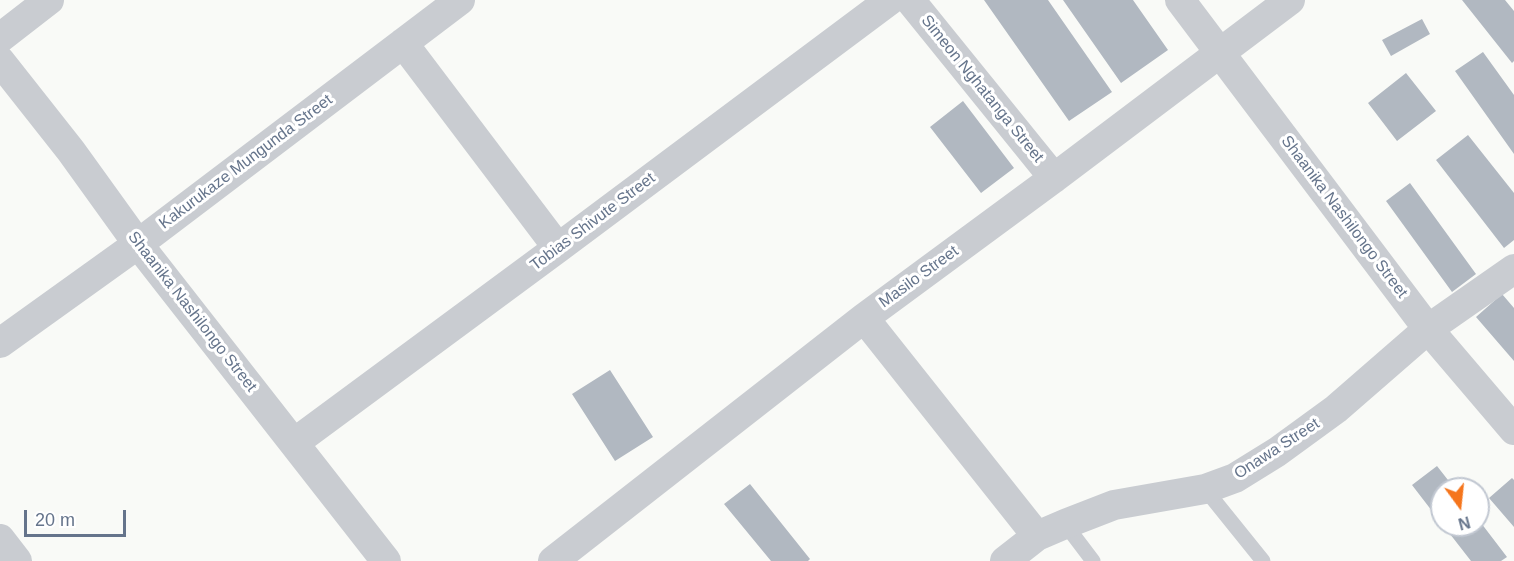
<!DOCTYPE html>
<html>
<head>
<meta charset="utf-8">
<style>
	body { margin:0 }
	#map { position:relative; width:1514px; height:561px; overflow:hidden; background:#f9faf7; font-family:Arial,sans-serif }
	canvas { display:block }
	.north { position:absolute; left:1430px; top:477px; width:60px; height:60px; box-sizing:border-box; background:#fff; border:2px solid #c1c7d1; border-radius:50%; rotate:165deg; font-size:16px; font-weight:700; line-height:24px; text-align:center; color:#65748b }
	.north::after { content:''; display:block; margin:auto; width:21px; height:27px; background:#f5751c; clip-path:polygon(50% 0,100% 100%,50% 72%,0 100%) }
	.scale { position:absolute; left:24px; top:510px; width:102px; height:27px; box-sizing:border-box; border:3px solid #65748b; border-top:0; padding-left:8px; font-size:18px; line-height:21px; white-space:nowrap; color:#65748b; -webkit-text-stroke:4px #fff; paint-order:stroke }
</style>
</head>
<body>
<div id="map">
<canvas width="1514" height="561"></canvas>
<div class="north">N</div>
<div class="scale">20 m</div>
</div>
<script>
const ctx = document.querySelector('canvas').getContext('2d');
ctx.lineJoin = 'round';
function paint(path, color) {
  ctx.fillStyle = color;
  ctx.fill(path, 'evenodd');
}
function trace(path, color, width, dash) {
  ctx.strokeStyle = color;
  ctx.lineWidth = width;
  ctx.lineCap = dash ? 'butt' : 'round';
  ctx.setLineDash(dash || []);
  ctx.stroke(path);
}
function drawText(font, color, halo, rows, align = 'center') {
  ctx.font = font + ' Arial,sans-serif';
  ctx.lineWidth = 6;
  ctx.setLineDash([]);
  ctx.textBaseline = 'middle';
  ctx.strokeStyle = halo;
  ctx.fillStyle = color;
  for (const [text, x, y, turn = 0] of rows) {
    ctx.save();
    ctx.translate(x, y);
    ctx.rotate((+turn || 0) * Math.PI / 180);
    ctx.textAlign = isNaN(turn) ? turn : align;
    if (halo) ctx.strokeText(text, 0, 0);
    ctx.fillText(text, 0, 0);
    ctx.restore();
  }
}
const building = new Path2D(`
	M984,0H1048L1112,92L1069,121Z
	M1063,0H1133L1168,50L1121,83Z
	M1462,0H1505L1514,11V61L1512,63Z
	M1422,19L1430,34L1391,56L1382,40Z
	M1483,52L1514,95V154L1455,71Z
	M1406,73L1436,111L1397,141L1368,103Z
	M963,101L1014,168L981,193L930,127Z
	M1468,135L1514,193V240L1504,248L1436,160Z
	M1410,183L1476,274L1452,292L1386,201Z
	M1502,294L1514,308V361L1476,317Z
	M610,370L653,437L615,461L572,394Z
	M1437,466L1455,489H1442V524L1412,485Z
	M1512,478L1514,480V527L1489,498Z
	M750,484L810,559L808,561H771L724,504Z
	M1478,519L1507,557L1501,561H1471L1443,525H1478Z`);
const lane = new Path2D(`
	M1205,489L1263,561
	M1065,524L1093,561`);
const street = new Path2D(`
	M910,0L1054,178
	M1180,0L1428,329L1514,430
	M0,38L49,0
	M403,43L558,248
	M0,61L71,151L138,244L386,561
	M864,318L1037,536
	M0,343L138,244L460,0
	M294,443L558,248L890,0
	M0,539L17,561
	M553,561L864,318L1054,178L1290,0
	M1005,561L1037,536L1065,524L1114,505L1205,489L1235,478L1277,452L1336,409L1428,329L1514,269`);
const streetNames = [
	["Simeon Nghatanga Street",982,89,51],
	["Kakurukaze Mungunda Street",246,162,-37],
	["Shaanika Nashilongo Street",1344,217,53],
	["Tobias Shivute Street",593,222,-37],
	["Masilo Street",919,277,-36],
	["Shaanika Nashilongo Street",192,312,52],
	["Onawa Street",1277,449,-33]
];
paint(building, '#b1b8c1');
trace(lane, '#c9ccd1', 15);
trace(street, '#c9ccd1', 30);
drawText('16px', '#65748b', '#fff', streetNames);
</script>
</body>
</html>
